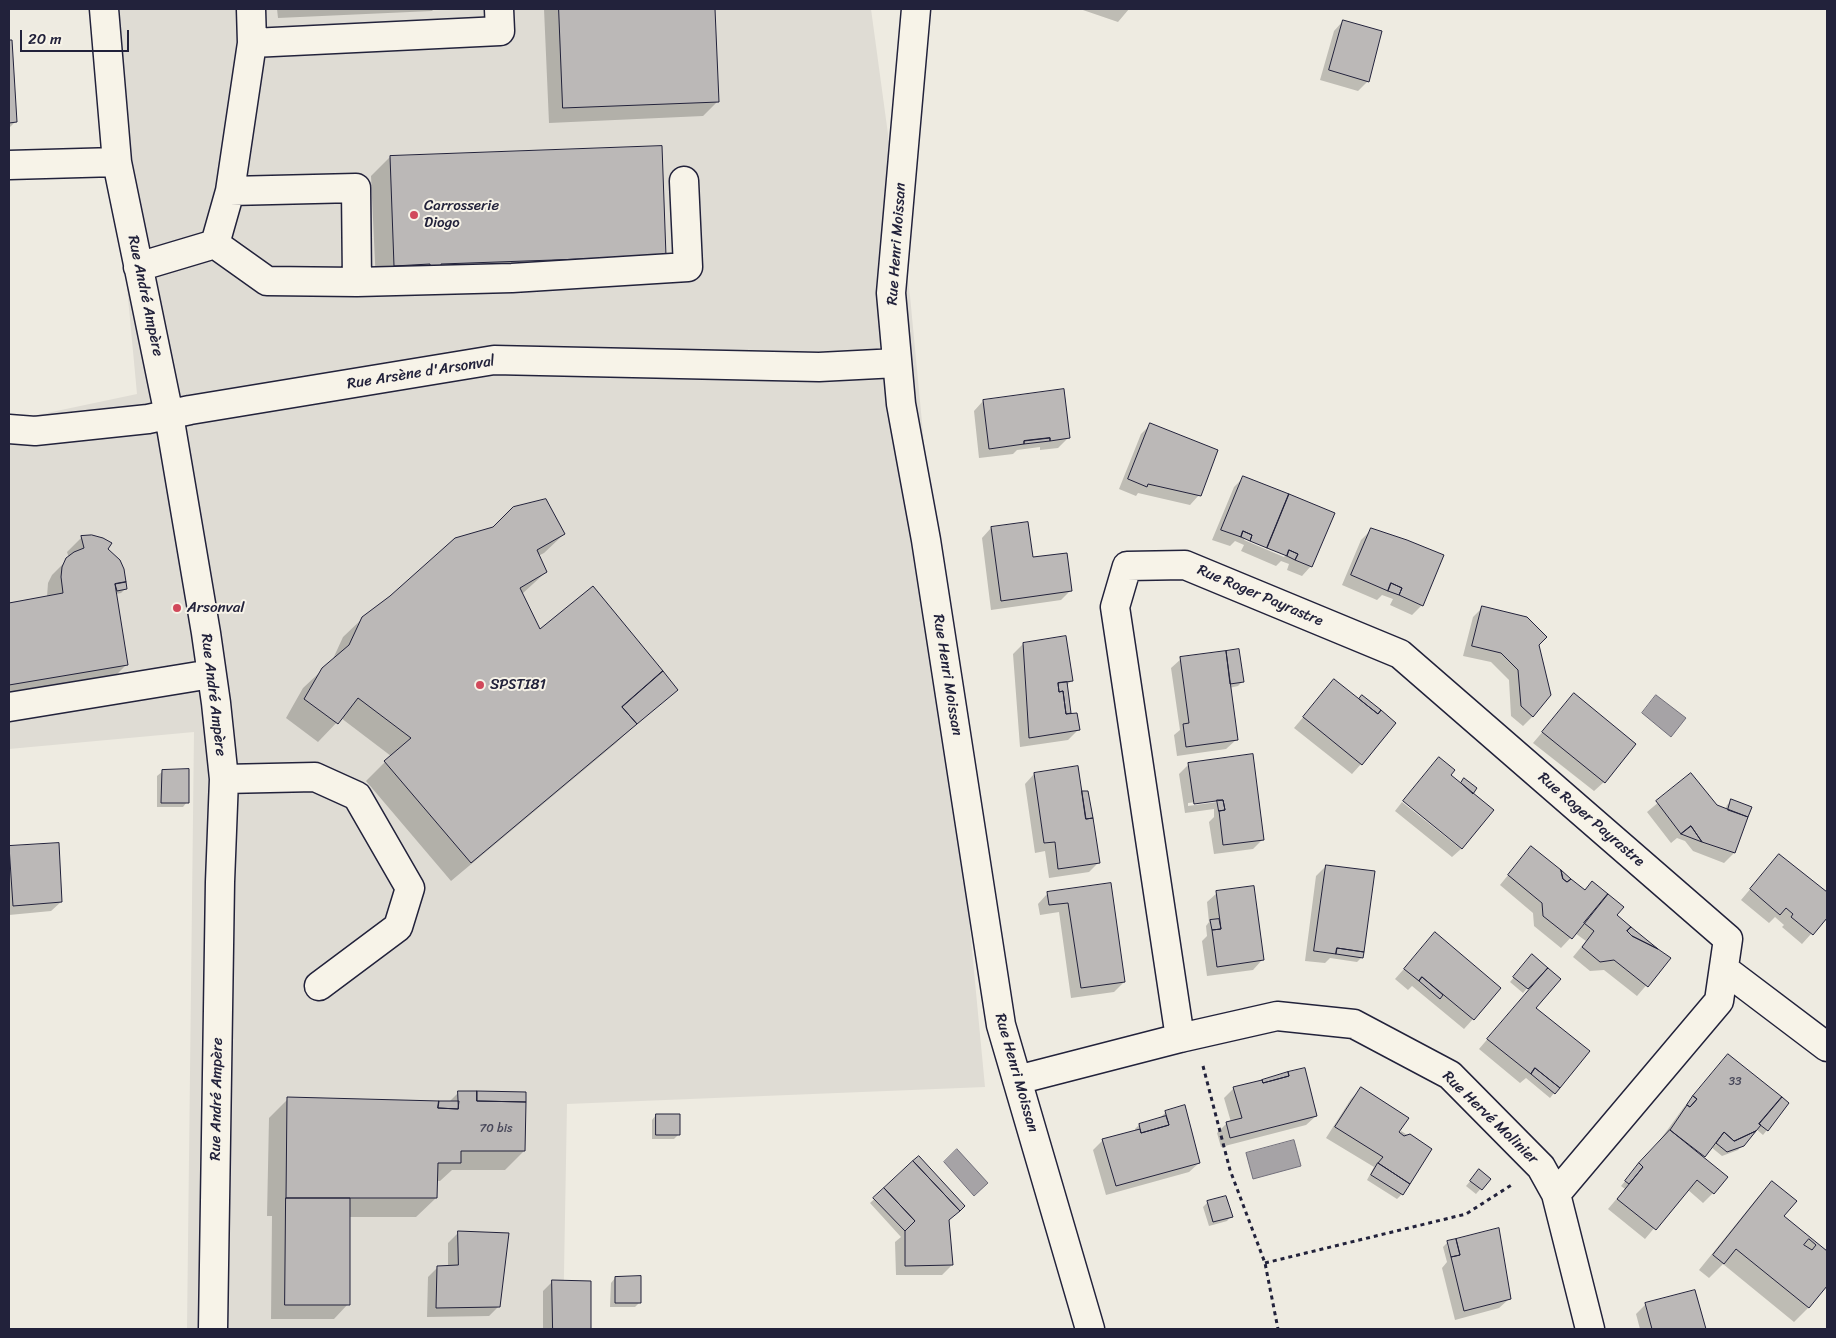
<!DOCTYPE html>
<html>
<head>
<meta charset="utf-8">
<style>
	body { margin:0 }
	#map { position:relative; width:1836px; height:1338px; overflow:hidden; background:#eeebe1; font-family:Sriracha,sans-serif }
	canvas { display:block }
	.frame { position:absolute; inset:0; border:10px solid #22223b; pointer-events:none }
	.scale { position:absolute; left:20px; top:30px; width:109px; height:22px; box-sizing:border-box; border:2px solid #22223b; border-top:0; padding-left:6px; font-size:15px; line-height:18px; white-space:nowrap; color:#22223b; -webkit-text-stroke:4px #f7f3e8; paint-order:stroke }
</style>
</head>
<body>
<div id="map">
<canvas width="1836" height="1338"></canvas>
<div class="frame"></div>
<div class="scale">20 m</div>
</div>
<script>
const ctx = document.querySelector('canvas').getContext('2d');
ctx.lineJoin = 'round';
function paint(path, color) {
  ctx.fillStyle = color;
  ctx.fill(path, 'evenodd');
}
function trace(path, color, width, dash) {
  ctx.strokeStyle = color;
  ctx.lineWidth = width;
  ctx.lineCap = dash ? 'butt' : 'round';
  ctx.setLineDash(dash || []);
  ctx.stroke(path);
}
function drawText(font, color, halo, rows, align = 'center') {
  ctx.font = font + ' Sriracha,sans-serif';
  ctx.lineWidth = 4;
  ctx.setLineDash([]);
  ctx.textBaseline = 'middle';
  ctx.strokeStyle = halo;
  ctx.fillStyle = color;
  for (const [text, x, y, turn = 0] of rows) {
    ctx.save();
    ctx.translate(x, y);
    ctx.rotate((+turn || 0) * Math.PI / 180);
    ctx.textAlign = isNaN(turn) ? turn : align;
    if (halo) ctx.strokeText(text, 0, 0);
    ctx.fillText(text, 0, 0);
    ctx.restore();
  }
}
const built = new Path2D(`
	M101,9H871L910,296L985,1087L567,1104L563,1329H187L194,732L9,749V421L137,394Z`);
const water = new Path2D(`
	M1656,695L1686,718L1671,737L1642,713Z
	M1294,1140L1301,1166L1253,1179L1246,1153Z
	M957,1149L988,1183L974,1196L944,1162Z`);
const shadow = new Path2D(`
	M277,9H434L432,11L278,18Z
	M544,9H714L718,101L703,116L549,123Z
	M1080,9H1129L1118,22Z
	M1343,21L1368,81L1358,91L1320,80L1334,31Z
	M9,41H11L15,122L9,128Z
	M390,157L664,255L376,284L371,176Z
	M983,401L1068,438L1058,448L1040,450V447L1017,450L1013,454L979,458L974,411Z
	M1151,424L1199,495L1190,505L1138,493L1136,496L1119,489L1141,434Z
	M1244,477L1311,566L1302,576L1287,570L1289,564L1281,561L1276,566L1241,551L1244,545L1235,541L1230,546L1212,540L1234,487ZM1245,538L1286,555L1284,557L1244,540Z
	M991,528L1032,559L1070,591L1061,600L991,610L982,538Z
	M1371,530L1422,605L1412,615L1390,605L1393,599L1382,595L1377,600L1342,585L1361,540Z
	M564,534L544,553L538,556L546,572L522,594L540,631L632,728L616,743L451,881L366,781L391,756L341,718L318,742L286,718L303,688L332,661L343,637L363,618Z
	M82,537L106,549L126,588L121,593L116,594L127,664L112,679L9,697V604L47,597L48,583L52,575L69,558L67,552Z
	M1483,607L1538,644L1533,716L1523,726L1511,716L1509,680L1491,662L1463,656L1473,617Z
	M1023,644L1071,681L1066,686L1070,713L1068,715L1078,730L1068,740L1020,747L1013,654Z
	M1181,659L1242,682L1238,686L1229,688L1236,740L1226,749L1177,756L1174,735L1180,730L1171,668Z
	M1334,681L1361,764L1352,774L1294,728Z
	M1574,695L1604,782L1594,791L1533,743Z
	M1439,758L1450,775L1460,784L1464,780L1472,794L1462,847L1404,800Z
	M1189,764L1263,839L1253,849L1214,854L1209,822L1214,817V809L1185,813L1179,774ZM1221,799L1218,802L1188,806V803Z
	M162,772L187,802L183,807H157V776Z
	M1034,774L1081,794L1083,793L1099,862L1089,872L1049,878L1045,851L1035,853L1025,784Z
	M1691,775L1716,806L1725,810L1727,805L1732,800L1747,816L1734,853L1724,863L1693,851L1685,841L1677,838L1671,843L1647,812Z
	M1402,802L1461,849L1452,857L1395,811Z
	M10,847L61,902L51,911L9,915Z
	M1779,855L1827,894V916L1802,944L1782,927L1784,925L1775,917L1769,923L1741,900Z
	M1522,858L1584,891L1592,882L1615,916L1669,959L1637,996L1604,970L1590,971L1573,957L1586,941L1575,933L1561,948L1534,926L1533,913L1500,885Z
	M1326,866L1362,957L1357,962L1330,958L1325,963L1305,961L1316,876Z
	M1110,885L1124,982L1114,992L1071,998L1059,912L1040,915L1038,904L1047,894Z
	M1217,893L1262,960L1253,970L1207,976L1202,941L1207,936L1206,926L1209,922L1207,902Z
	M1435,934L1473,1019L1464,1029L1412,986L1408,990L1395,979Z
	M1532,956L1559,979L1535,1008L1554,1093L1550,1098L1526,1078L1520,1083L1479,1049L1538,980L1536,978L1523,993L1510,982Z
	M1728,1055L1767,1130L1763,1135L1756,1129L1738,1150L1722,1156L1711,1147L1703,1158L1713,1193L1703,1203L1687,1189L1645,1239L1608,1209L1625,1189L1621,1186L1631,1174L1650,1154L1684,1107Z
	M1234,1088L1316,1116L1306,1125L1221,1147L1217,1133L1227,1123L1231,1122L1224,1098Z
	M1361,1089L1397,1136L1401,1131L1409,1136L1402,1194L1397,1199L1367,1180L1374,1167L1326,1138L1351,1099Z
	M459,1092L524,1151L505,1170H452L440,1181H436V1198L416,1217H349L348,1304L334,1319H271L272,1216H267L269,1118L288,1099L449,1102Z
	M1166,1112L1199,1163L1189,1172L1106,1195L1093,1150L1103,1140L1135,1131V1129L1139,1125L1158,1120Z
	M656,1115L678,1135L674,1139H652V1120Z
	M919,1158L948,1221L952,1265L942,1275H896L895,1242L901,1237L870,1203Z
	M1479,1171L1489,1179L1476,1194L1466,1186Z
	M1772,1182L1782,1216L1827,1252V1284L1808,1308L1794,1322L1723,1264L1709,1278L1699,1270L1758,1197Z
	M1208,1202L1231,1216L1227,1221L1209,1226L1203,1207Z
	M458,1233L499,1306L489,1316L427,1317L428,1277L438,1267H448V1243Z
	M1447,1243L1448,1249L1450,1247L1509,1299L1499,1308L1455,1320L1442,1268L1447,1262L1443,1247Z
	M615,1278L640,1302L635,1307H610L611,1283Z
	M553,1281L590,1282L589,1329H543V1291Z
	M1694,1291L1704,1329H1640L1636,1314L1645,1305Z`);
const building = new Path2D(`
	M559,9H715L719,102L563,108Z
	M1343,20L1382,31L1369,82L1329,70Z
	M9,40H12L17,122L9,123Z
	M662,146L666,256L441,264V275H430V264L394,266L390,156Z
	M1064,389L1070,438L1050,441V438L1024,441V444L989,449L983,400Z
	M1150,423L1218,450L1201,496L1148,484L1147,487L1128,479Z
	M1050,438V441L1024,444V441Z
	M1243,476L1289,494L1267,548L1250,541L1252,535L1243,531L1241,537L1221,530Z
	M1289,494L1335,513L1312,567L1295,560L1298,554L1289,550L1287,556L1267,548Z
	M546,499L565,534L537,550L547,572L520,588L540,629L593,586L663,671L622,707L637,724L471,863L384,761L411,738L358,698L338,724L304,699L322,668L349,645L362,617L390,596L455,538L493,527L513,507Z
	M1028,522L1033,557L1067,553L1072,591L1001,601L991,527Z
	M1371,528L1407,540L1444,555L1423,606L1399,595L1402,588L1391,583L1388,591L1351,575Z
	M1243,531L1252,535L1250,541L1241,537Z
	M92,535L103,538L112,543L108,549L120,560L124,569L126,582L115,584L128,665L9,685V603L63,593L61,577L62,567L66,558L74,552L84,548L81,536Z
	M1289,550L1298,554L1295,560L1287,556Z
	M126,582L127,589L117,591L115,584Z
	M1391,583L1402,588L1399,595L1388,591Z
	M1482,606L1527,617L1547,637L1539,645L1551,695L1533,717L1521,706L1518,670L1501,653L1472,646Z
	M1066,636L1073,681L1058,683L1059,692L1063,691L1066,714L1077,713L1080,730L1029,738L1023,643Z
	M1239,649L1244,682L1230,684L1226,651Z
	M1226,651L1238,740L1186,747L1183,724L1189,723L1180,657Z
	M663,671L678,690L637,724L622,707Z
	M1334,679L1378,714L1381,710L1396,723L1362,765L1303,717Z
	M1067,682L1071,713L1066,714L1063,691L1059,692L1058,683Z
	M1574,693L1636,744L1605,783L1542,732Z
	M1362,695L1381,710L1378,714L1359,699Z
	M1253,754L1264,840L1223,845L1219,811L1225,810L1223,800L1194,804L1188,763Z
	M1439,757L1455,770L1451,775L1494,810L1462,849L1403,801Z
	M1078,766L1086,819L1093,818L1100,863L1058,869L1055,842L1044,843L1034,773Z
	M189,769V803H161L162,770Z
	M1691,773L1717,805L1748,817L1735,853L1702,842L1691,826L1681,834L1656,801Z
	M1464,778L1477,788L1473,794L1461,783Z
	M1082,791H1088L1093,818L1086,819Z
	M1731,799L1752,807L1748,817L1728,810Z
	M1217,800H1223L1225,810L1219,811Z
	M1691,826L1702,842L1681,834Z
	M59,843L62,902L13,906L9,846Z
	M1531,846L1561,870L1563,879L1567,882L1571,879L1585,890L1592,881L1608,894L1572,939L1543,916L1542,903L1508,875Z
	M1779,854L1827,892V918L1813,935L1791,917L1793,914L1786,908L1780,915L1750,889Z
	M1326,865L1375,871L1364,952L1337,948L1336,954L1314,951Z
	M1561,870L1571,879L1567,882L1563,879Z
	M1111,883L1125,982L1081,988L1068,903L1049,905L1047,892Z
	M1254,886L1264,960L1217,967L1212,930L1221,929L1216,891Z
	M1608,894L1624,907L1617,915L1631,927L1627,931L1632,936L1658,949L1671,958L1648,987L1614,960L1600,962L1582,947L1594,931L1584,923Z
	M1219,919L1221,929L1212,930L1210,920Z
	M1631,927L1658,949L1632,936L1627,931Z
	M1435,932L1501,988L1474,1020L1422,977L1419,981L1404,969Z
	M1337,948L1364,952L1363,958L1336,954Z
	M1532,954L1548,968L1528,989L1513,977Z
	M1548,968L1561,979L1536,1008L1590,1051L1560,1088L1535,1068L1531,1074L1487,1039Z
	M1422,977L1443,995L1440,999L1419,981Z
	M1728,1054L1782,1097L1759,1124L1761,1125L1756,1131L1734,1141L1724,1132L1705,1157L1670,1130L1687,1105L1690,1107L1697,1099L1693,1096Z
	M1305,1068L1317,1116L1230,1138L1226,1122L1242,1118L1233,1087L1262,1080L1263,1083L1289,1076L1288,1072Z
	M1535,1068L1560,1088L1555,1094L1531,1074Z
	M1288,1072L1289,1076L1263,1083L1262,1080Z
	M1361,1087L1409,1118L1399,1132L1404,1136L1410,1134L1432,1149L1410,1184L1378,1163L1383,1157L1335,1127Z
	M458,1091H477V1101L526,1102L525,1151H461V1163H438L437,1198H286L287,1097L439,1101L438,1108L458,1109Z
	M477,1091L526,1092V1102L477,1101Z
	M1693,1096L1697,1099L1690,1107L1687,1105Z
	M1782,1097L1789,1103L1768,1131L1759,1124Z
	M439,1101H459L458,1109L438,1108Z
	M1185,1105L1200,1163L1116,1186L1102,1139L1140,1129L1141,1133L1169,1125L1165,1111Z
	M656,1114H680V1135H656Z
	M1166,1116L1169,1125L1141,1133L1139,1124Z
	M1670,1130L1728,1177L1714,1194L1697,1180L1656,1230L1617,1199L1643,1167L1639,1163Z
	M1756,1131L1744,1146L1727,1152L1716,1143L1724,1132L1734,1141Z
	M919,1156L965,1206L960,1211L913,1161Z
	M913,1161L960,1211L949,1220L953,1265L905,1266V1231L915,1221L884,1188Z
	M1378,1163L1410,1184L1403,1195L1371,1175Z
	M1639,1163L1643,1167L1629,1184L1625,1181Z
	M1479,1169L1491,1179L1482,1190L1470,1181Z
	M1772,1181L1797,1201L1784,1216L1827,1251V1286L1809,1308L1736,1249L1724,1264L1713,1255Z
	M884,1188L915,1221L905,1231L873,1198Z
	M1226,1196L1233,1217L1213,1222L1207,1201Z
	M286,1198H350V1305H285Z
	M1499,1228L1511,1299L1464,1311L1451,1257L1460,1255L1456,1239Z
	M458,1231L509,1233L500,1307L436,1308L437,1266L458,1265Z
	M1456,1239L1460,1255L1451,1257L1447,1241Z
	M1809,1239L1816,1245L1812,1250L1804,1245Z
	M641,1276V1303H615V1277Z
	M552,1280L591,1281V1329H553Z
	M1695,1290L1706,1329H1652L1645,1303Z`);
const path = new Path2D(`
	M1203,1066L1230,1170L1265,1263L1278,1329
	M1265,1263L1466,1214L1513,1184`);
const minor = new Path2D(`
	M104,9L117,162L169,415L206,633L216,703L224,779L220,882L213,1329
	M916,9L891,293L901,404L926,540L1001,1025L1090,1329
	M252,43L500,31L499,9
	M9,165L117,162
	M230,191L252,43L251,9
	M215,244L230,191L356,188L357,282
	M138,267L215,244L267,281L357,282L512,278L688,267L684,181
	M9,429L35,431L148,419L190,410L494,360L819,367L897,363
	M9,707L211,674
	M224,779L315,777L357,796L410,888L398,927L319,986
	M1724,969L1827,1047
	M1180,1038L1115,607L1127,566L1185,565L1400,654L1728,939L1719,1001L1556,1194
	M1017,1080L1180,1038L1277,1016L1354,1024L1450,1075L1541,1167L1556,1194L1590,1329`);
const markers = [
	[414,215,5,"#d1495b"],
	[177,608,5,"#d1495b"],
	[480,685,5,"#d1495b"]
];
const numberNames = [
	["33",1735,1082],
	["70 bis",496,1129]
];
const poiNames = [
	["Carrosserie",424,206],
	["Diogo",424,223],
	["Arsonval",187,608],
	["SPSTI81",490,685]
];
const streetNames = [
	["Rue Henri Moissan",897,244,-86],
	["Rue André Ampère",145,296,78],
	["Rue Arsène d'Arsonval",421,373,-9],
	["Rue Roger Payrastre",1260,596,23],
	["Rue Henri Moissan",947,675,81],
	["Rue André Ampère",213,695,83],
	["Rue Roger Payrastre",1591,820,41],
	["Rue Henri Moissan",1016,1073,74],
	["Rue André Ampère",217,1099,-89],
	["Rue Hervé Molinier",1490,1118,44]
];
paint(built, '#dfdcd4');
paint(water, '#a6a3a6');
trace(water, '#716f7b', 1);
paint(shadow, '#0003');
paint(building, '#bbb8b7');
trace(building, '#22223b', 1);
trace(minor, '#22223b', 31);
trace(path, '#22223b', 3, [4, 4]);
trace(minor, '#f7f3e8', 28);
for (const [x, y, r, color] of markers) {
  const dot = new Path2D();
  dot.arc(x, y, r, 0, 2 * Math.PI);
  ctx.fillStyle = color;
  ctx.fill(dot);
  trace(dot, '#f7f3e8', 2);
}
drawText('12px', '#48485a', null, numberNames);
drawText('15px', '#22223b', '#f7f3e8', poiNames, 'left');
drawText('15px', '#22223b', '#f7f3e8', streetNames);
</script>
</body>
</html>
